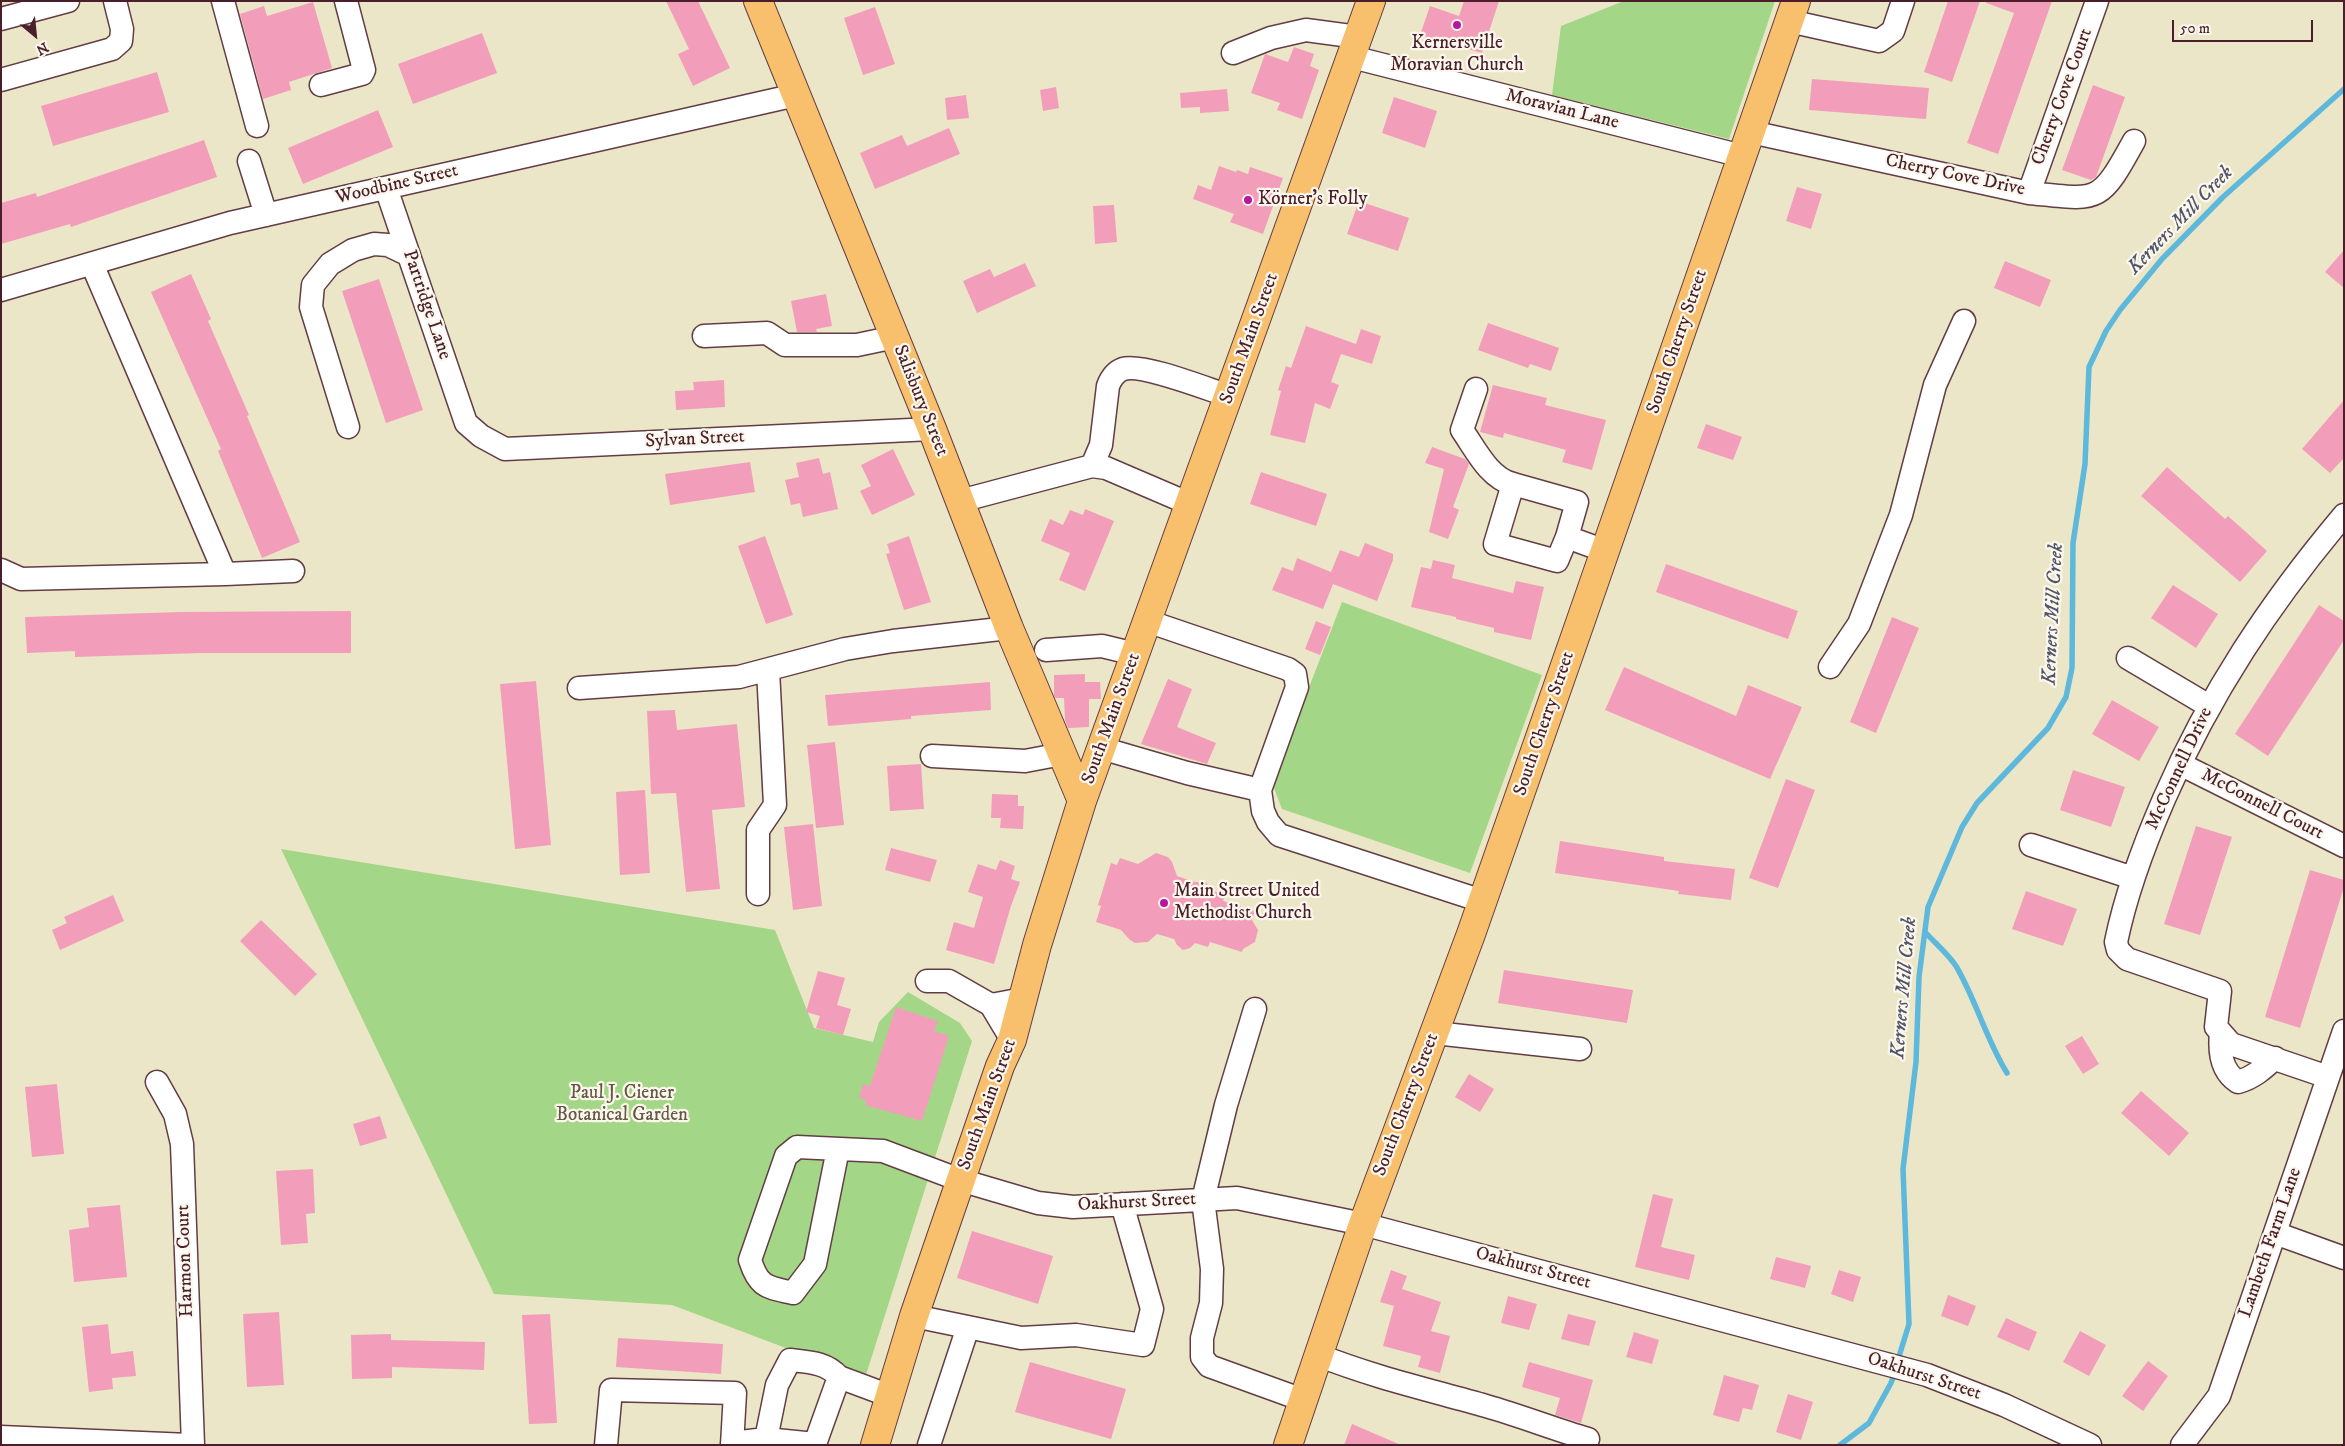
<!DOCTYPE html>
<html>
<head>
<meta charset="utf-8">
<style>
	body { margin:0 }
	#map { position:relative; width:2345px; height:1446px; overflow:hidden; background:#ece6c8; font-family:"IM FELL DW Pica",serif }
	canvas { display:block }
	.frame { position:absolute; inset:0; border:2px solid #4a1f2b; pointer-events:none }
	.north { position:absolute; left:10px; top:10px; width:50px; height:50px; -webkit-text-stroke:4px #fbf7ec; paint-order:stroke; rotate:152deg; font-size:14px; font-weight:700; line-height:20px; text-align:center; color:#4a1f2b }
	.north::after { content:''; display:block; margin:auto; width:18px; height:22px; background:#4a1f2b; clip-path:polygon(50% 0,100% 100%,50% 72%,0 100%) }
	.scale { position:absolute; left:2172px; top:20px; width:141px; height:22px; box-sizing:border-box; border:2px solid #4a1f2b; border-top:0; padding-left:6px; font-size:15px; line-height:18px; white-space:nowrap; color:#4a1f2b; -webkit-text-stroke:4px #fbf7ec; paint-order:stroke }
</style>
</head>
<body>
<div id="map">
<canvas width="2345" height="1446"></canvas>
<div class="frame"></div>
<div class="north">N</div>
<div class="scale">50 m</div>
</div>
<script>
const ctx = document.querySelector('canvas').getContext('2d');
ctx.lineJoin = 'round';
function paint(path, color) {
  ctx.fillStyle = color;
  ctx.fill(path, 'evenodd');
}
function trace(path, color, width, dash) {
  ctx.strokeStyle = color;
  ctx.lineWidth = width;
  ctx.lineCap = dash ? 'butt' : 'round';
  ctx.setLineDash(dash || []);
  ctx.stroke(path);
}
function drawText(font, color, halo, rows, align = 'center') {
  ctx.font = font + ' "IM FELL DW Pica",serif';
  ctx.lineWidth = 4.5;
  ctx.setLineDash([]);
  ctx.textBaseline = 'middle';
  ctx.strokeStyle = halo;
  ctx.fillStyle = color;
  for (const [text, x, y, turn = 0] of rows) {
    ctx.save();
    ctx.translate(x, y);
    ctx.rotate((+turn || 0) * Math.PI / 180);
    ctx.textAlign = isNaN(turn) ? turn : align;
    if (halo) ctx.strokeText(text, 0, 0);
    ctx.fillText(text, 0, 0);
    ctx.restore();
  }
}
const green = new Path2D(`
	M1624,1H1775L1729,139L1552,95L1561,26Z
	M1342,602L1542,675L1470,873L1282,809L1272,783Z
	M281,849L775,930L814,1028L873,1042L879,1022L908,992L960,1023L972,1041L865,1378L672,1305L494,1294Z`);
const stream = new Path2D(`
	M1925,932C1935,943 1948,954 1956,966C1976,1000 1986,1039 2007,1073
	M1897,1363L1909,1324L1903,1169L1916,1062L1919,977L1928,907L1962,827L1977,803L2048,728L2066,697L2072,668L2073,543L2085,464L2089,367L2106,331L2120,310L2162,259L2223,197L2344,89
	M1840,1445L1869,1423L1891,1383L1895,1372`);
const building = new Path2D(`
	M666,1H698L730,68L693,86L678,54L689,49Z
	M1464,1H1499L1482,53L1420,35L1430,6L1459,16Z
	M1948,1H1980L1952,82L1924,72Z
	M1987,1H2052L1998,154L1967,143L2014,13L1986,3Z
	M313,2L332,68L289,82L291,90L263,99L240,14L264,6L267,16Z
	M875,7L895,64L863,75L844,18Z
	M482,33L497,73L413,104L398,64Z
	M1294,47L1314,54L1310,66L1319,70L1302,119L1277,110L1280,103L1251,93L1265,54L1288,62Z
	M157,72L169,112L53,146L41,106Z
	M1812,79L1929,88L1926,119L1809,110Z
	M2093,85L2125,97L2096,177L2091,180L2062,170Z
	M1056,87L1059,108L1043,111L1040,90Z
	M1227,89L1229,111L1200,113V107L1181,108L1180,93Z
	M966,95L969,118L947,120L945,98Z
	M1394,97L1437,111L1425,148L1382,133Z
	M378,110L393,147L303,184L288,148Z
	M949,128L960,154L875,189L860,153L902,135L907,146Z
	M204,140L217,177L71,227L70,224L1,244V203L36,193L37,197Z
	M1219,166L1236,172L1237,170L1248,174L1250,167L1283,178L1263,234L1230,222L1234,214L1193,199L1198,185L1211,190Z
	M1797,187L1822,194L1811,229L1786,221Z
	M1359,201L1409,218L1398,251L1347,234Z
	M1114,205L1117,242L1095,244L1093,206Z
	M2344,250V288L2325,272Z
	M2005,261L2051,280L2040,307L1994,288Z
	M1025,263L1036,286L977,313L963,281L990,269L994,277Z
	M191,274L211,319L208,321L249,415L247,416L300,542L262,558L218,451L221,449L151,292Z
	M379,279L423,410L386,423L342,291Z
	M826,294L832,326L816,329L817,332H797L791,301Z
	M1488,323L1559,348L1551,371L1530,364L1528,368L1478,350Z
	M1306,326L1356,344L1361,329L1381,336L1372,364L1341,354L1331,382L1339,385L1330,409L1315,403L1305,443L1270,435L1281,391L1278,390L1286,366L1291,368Z
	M724,380L725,407L676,410L675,391L694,390L693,382Z
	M1493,385L1547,398L1545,405L1606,420L1592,470L1562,462L1566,450L1504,433L1503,438L1480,432Z
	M2344,400V458L2330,473L2302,449Z
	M1706,424L1742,437L1733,460L1697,448Z
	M1432,447L1465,459L1469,464L1453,507L1459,510L1448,539L1429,532L1444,469L1425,463Z
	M893,449L915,495L872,515L860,491L871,486L861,465Z
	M819,458L823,474L830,472L838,509L803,517L800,503L791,505L785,480L799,477L796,463Z
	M750,462L755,492L670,505L665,474Z
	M2167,467L2225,519L2228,516L2267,551L2240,582L2141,496Z
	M1261,472L1327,494L1316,526L1250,504Z
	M1085,509L1114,521L1085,591L1059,580L1070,553L1041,541L1050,519L1063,525L1070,510L1083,515Z
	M765,536L793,615L766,624L738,546Z
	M909,536L931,602L904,610L886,554L890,553L887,544Z
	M1365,543L1393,554V560L1377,601L1333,584L1323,609L1272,590L1282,567L1293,571L1297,558L1331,572L1340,550L1359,557Z
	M1433,560L1455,565L1452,578L1513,593L1516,581L1544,587L1531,640L1494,632V628L1456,619V617L1411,607L1421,567L1431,569Z
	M1666,564L1798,611L1788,639L1656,592Z
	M2173,585L2218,614L2196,648L2151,618Z
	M2319,605L2344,621V640L2268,756L2235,734Z
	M351,611V653H201L75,657V651L27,653L25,617L180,612Z
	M1892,617L1919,628L1876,733L1850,722Z
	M1316,621L1331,627L1320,655L1305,649Z
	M1624,667L1736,716L1748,685L1802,707L1770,779L1605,710Z
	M1085,674V682H1100L1101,699H1089V727L1068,728L1065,720L1064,698H1055L1054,695V675Z
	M1168,679L1192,689L1177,727L1216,743L1207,764L1141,744Z
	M536,681L551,845L515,849L500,684Z
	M990,682L991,710L911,716V719L828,726L825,695Z
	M2112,700L2159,727L2139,761L2092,734Z
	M675,710L677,730L737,724L745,807L712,810L720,889L686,892L676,793L651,794L647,711Z
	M835,742L844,825L816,828L807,745Z
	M921,764L924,809L890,811L887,766Z
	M2073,770L2125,787L2111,827L2060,810Z
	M1786,779L1815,790L1778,888L1749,878Z
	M645,790L650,873L620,875L616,792Z
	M992,794L1018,795V806H1024L1023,829L1000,828L1001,818H991Z
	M813,824L822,906L793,910L784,827Z
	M2196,826L2232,837L2200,935L2164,924Z
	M1560,841L1664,857V861L1735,869L1731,900L1678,894L1679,891L1555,873Z
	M891,848L937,860L930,882L885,870Z
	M1156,853L1168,857L1172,862L1177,876L1195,882H1206L1211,890L1225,895L1223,901L1255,911L1252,920L1258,930L1255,942L1243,949L1242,952L1210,942L1208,947L1195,943L1190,948L1183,950L1177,945L1174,939L1157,934L1148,942L1135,943L1130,940L1121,930L1096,922L1101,906L1098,905L1111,863L1117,865L1120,858L1138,864Z
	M1000,860L1015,866L1011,879L1020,882L1011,906L994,964L946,950L954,922L974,928L983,897L968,892L978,864L996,870Z
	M2310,870L2344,880V887L2300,1028L2265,1017Z
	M2026,891L2077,909L2063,946L2012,929Z
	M113,895L124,921L60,950L52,930L67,923L64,917Z
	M261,920L317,974L295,996L240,941Z
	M1504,970L1633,990L1627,1023L1498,1003Z
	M818,971L845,978L837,1005L851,1009L843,1035L816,1028L820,1016L806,1012Z
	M896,1007L938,1021L934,1031L949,1036L922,1121L865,1105L866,1100L859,1098L863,1084L870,1086Z
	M2082,1036L2099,1064L2083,1074L2065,1046Z
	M1469,1074L1494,1089L1480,1112L1455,1097Z
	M57,1084L64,1154L32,1157L25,1087Z
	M2141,1091L2189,1133L2169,1156L2121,1113Z
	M380,1116L387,1138L360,1146L353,1124Z
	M313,1169L315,1213L306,1214L308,1243L281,1245L276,1171Z
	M1653,1194L1673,1199L1661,1247L1695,1255L1689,1280L1635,1267Z
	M120,1205L127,1277L74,1282L69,1230L89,1227L87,1208Z
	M972,1231L1053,1256L1038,1304L957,1278Z
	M1776,1257L1811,1266L1805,1288L1770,1279Z
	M1391,1270L1407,1276L1402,1289L1441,1302L1431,1331L1450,1336L1440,1373L1418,1367L1421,1356L1383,1346L1394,1306L1380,1302Z
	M1839,1270L1861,1277L1853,1302L1831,1294Z
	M1948,1295L1976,1306L1968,1326L1941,1316Z
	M1508,1296L1537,1304L1529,1330L1501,1323Z
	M279,1312L284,1385L247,1387L243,1314Z
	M550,1314L557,1423L529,1424L522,1315Z
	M1568,1314L1596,1321L1589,1346L1561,1339Z
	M2006,1318L2037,1332L2029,1351L1997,1337Z
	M108,1324L111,1354L133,1351L136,1376L112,1378L113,1389L89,1392L82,1327Z
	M2080,1331L2106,1345L2089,1376L2063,1362Z
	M1634,1332L1659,1340L1652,1364L1626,1357Z
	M391,1334V1340L485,1342L484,1370L392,1367V1378L352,1379L351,1335Z
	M618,1338L723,1344L721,1374L616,1367Z
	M2148,1361L2168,1376L2143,1411L2122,1396Z
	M1030,1362L1126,1389L1111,1439L1015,1412Z
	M1529,1362L1593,1380L1581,1423L1555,1415L1560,1398L1522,1387Z
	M1724,1375L1759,1385L1752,1410L1743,1408L1739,1422L1713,1415Z
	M1788,1394L1813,1402L1801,1440L1776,1432Z
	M1352,1424L1401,1445H1344Z`);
const minor = new Path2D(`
	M223,1L257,126
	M1,19L68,1
	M1789,21L1879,41L1893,31L1903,1
	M1233,53L1271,38L1306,30L1358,37
	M1352,57L1742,156
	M1,80L112,49L121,41L122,29L115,1
	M321,85L362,74L364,70L346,1
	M1751,132L2029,193C2099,200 2099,205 2134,141
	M249,161L266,215
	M386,188L466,423L481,436L505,449L932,429
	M2029,193L2097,1
	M1,290L230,223L796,95
	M704,336L767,333L785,345H857L895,337
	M1476,389L1462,430C1476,450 1489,478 1513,484
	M348,427L311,307L313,285L330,264L353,250L374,244L388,245L409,255
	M1092,466L1101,445L1108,386C1111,378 1115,372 1123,369C1142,363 1207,389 1229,396
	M960,501L1092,466L1106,468L1190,504
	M1567,537L1577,502L1513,484L1495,544L1557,561L1567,537L1605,551
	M1,570L21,579L225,574L92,264
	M225,574L293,571
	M1147,621L1288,669L1295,674L1297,687L1260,790L1263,811L1268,822L1279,835L1482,901
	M1046,650L1102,646L1135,654
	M2128,658L2209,706
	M1830,667L1859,624L1901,515L1935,385L1964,321
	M579,688L739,677L845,649L893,641L1009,628
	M1101,748L1187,773L1260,790
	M932,756L1025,761L1062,754
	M2180,764L2344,846
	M2031,845L2133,878
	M758,894V830L775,805L768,670
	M927,981H949L991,1005
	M1255,1009L1226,1105L1203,1200L1212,1269L1211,1303L1202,1338V1357L1209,1366L1303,1400
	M1435,1033L1580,1049
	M2221,1033C2219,1052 2221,1071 2238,1082C2253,1078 2263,1069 2275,1058
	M1012,1040L991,1005L1023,999
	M2328,1077L2231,1044L2216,1027L2220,991L2127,959L2118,950L2116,942C2126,893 2144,845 2164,799C2210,693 2270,603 2344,515
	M157,1082L175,1114L182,1144L193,1445
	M838,1149L815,1264L793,1293C767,1287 759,1288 750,1260L786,1156L797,1147L883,1151L960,1180L1038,1203L1073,1207L1237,1198L1363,1224L1927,1375L2004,1405L2090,1445
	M2275,1233L2344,1258
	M914,1316L1021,1338L1076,1335L1143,1345L1152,1309L1122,1204
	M1318,1355C1373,1377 1430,1390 1486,1406C1521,1416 1554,1429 1588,1439
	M1,1437L189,1445
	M766,1439L777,1385L790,1360C808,1362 826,1362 839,1377
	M732,1443L766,1439L815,1444L839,1377L890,1396
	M606,1445L611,1390L735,1393L732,1445
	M929,1445L968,1327
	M2182,1445L2219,1396L2344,1031`);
const major = new Path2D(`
	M758,1L932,429L1009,628L1082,801
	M875,1445L914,1316L1000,1066L1012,1040L1037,945L1082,801L1371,1
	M1288,1445L1363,1224L1471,934L1581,620L1796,1`);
const markers = [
	[1457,25,5,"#b5179e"],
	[1248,200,5,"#b5179e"],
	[1164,903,5,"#b5179e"]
];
const poiNames = [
	["Kernersville",1457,44,"center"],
	["Moravian Church",1457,66,"center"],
	["Körner's Folly",1258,200],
	["Main Street United",1174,892],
	["Methodist Church",1174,914]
];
const streetNames = [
	["Cherry Cove Court",2063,97,-70],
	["Moravian Lane",1562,110,14],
	["Cherry Cove Drive",1955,176,12],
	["Woodbine Street",397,185,-13],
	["Partridge Lane",426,305,71],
	["South Main Street",1250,339,-70],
	["South Cherry Street",1678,342,-71],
	["Salisbury Street",920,401,68],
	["Sylvan Street",695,440,-3],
	["South Main Street",1112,719,-70],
	["South Cherry Street",1545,724,-71],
	["McConnell Drive",2180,769,-65],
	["McConnell Court",2262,805,27],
	["South Main Street",988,1105,-70],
	["South Cherry Street",1407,1105,-69],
	["Oakhurst Street",1137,1203,-3],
	["Lambeth Farm Lane",2271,1243,-71],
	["Harmon Court",186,1261,-92],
	["Oakhurst Street",1533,1269,15],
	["Oakhurst Street",1924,1377,18]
];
const parkNames = [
	["Paul J. Ciener",622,1094],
	["Botanical Garden",622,1116]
];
const waterNames = [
	["Kerners Mill Creek",2181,221,-46],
	["Kerners Mill Creek",2054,614,-87],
	["Kerners Mill Creek",1905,988,-85]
];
paint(green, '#a3d686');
trace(stream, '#5db8db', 5.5);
paint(building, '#f29ebb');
trace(minor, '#623d43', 25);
trace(major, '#623d43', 30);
trace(minor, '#fff', 22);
trace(major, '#f8bf6c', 28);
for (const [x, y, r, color] of markers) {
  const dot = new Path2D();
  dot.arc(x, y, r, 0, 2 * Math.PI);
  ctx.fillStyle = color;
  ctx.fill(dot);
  trace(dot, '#fbf7ec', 2);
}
drawText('19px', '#4a1f2b', '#fbf7ec', poiNames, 'left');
drawText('19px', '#4a1f2b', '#fbf7ec', streetNames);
drawText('19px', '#655646', '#fbf7ec', parkNames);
drawText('italic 20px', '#515569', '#fbf7ec', waterNames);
</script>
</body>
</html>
